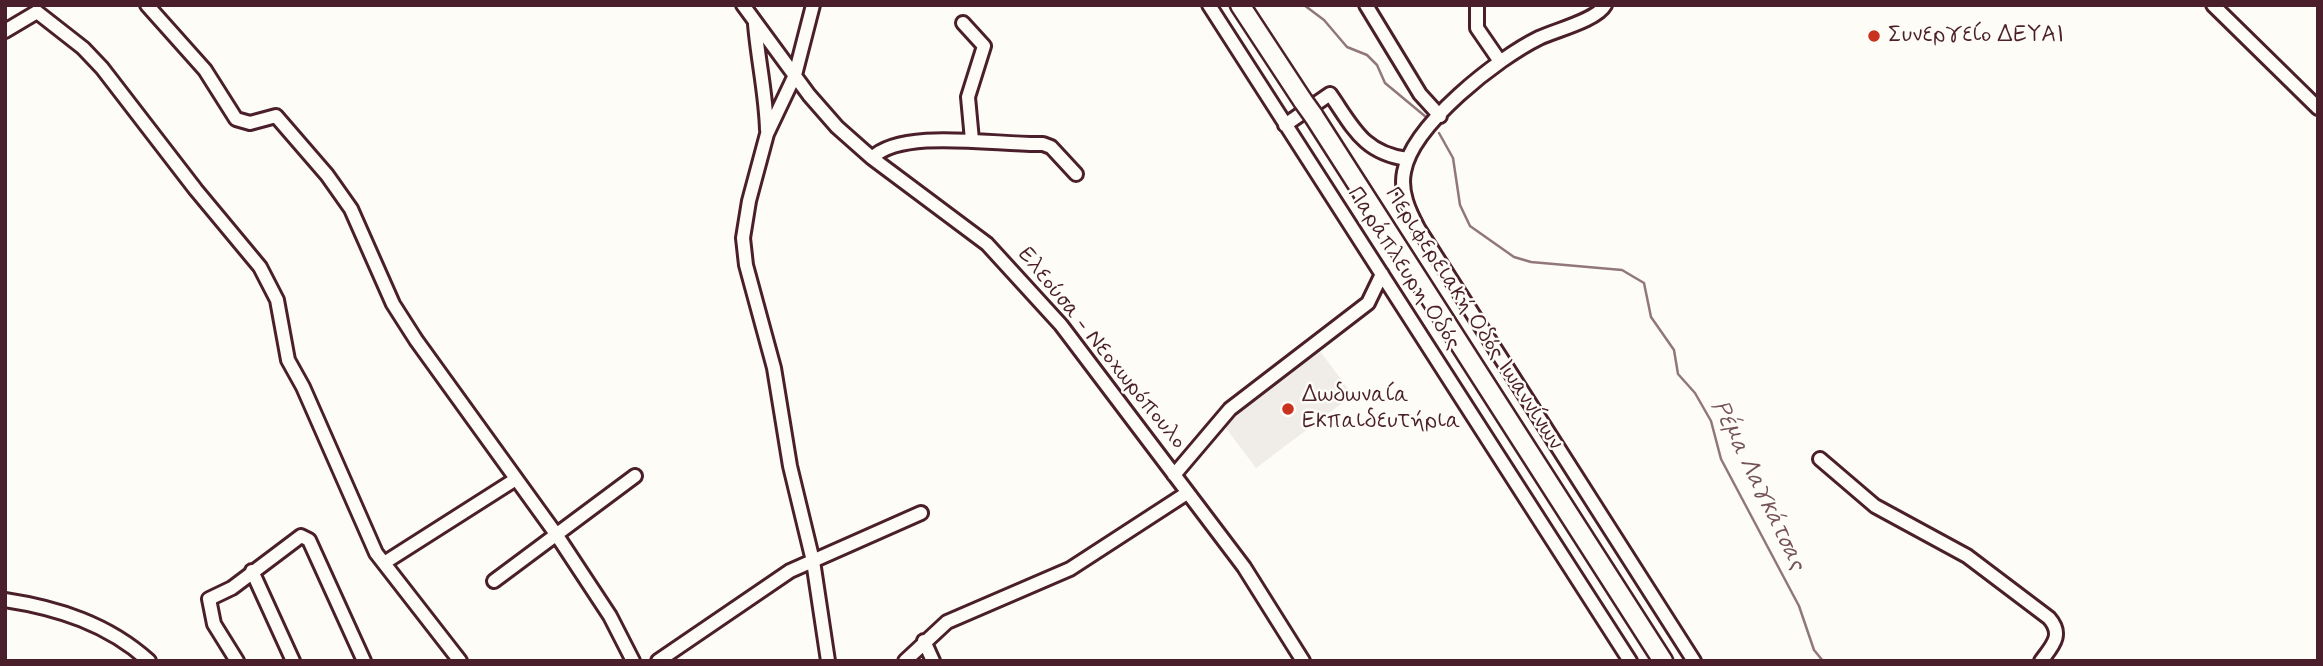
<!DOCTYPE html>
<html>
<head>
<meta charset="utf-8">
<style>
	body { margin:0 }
	#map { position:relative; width:2323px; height:666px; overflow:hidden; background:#fdfcf7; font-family:Mynerve,sans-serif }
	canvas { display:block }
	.frame { position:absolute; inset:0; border:7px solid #4a1f2b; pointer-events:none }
</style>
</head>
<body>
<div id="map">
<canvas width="2323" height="666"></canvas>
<div class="frame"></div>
</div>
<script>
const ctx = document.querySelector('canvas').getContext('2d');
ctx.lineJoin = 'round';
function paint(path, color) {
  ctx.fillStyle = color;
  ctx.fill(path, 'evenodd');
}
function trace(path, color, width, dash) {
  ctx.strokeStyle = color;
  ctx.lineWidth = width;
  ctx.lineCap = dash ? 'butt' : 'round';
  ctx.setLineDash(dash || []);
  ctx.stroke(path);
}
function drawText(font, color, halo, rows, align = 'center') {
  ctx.font = font + ' Mynerve,sans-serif';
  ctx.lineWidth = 5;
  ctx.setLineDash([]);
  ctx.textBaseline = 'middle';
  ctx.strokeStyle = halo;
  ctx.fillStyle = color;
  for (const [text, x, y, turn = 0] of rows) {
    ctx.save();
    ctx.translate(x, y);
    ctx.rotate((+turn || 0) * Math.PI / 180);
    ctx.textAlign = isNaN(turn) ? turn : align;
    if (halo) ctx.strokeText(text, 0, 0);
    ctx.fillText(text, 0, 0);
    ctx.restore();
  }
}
const built = new Path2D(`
	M1319,350L1353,395L1256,468L1222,423Z`);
const stream = new Path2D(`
	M1304,5L1324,20L1347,47L1367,55L1377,65L1385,83L1426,117
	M1439,133L1453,158L1460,205L1470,226L1514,257L1531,262L1622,270L1644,283L1651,317L1674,350L1678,374L1695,393L1711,421L1721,459L1799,606L1814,650L1823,661`);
const minor = new Path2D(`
	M147,5L205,70L236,119L250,123L276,116L327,175L351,209L393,304L416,340L556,534L610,616L633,661
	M743,5L809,95L837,127L872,158L987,244L1061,325L1244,567L1303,661
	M813,5L795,75L767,134L749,201L743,238L746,265L774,368L790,466L813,561L828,661
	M1209,5L1630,661
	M1366,5L1420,94L1440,116
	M1477,5V28L1499,60
	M1605,5C1597,20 1556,30 1539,38C1498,58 1412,125 1404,172C1400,192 1409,211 1418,228L1694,661
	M2213,5L2318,108
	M963,23L984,46L968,97L972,140
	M755,24C758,60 766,94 767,130
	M5,31L37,12L83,48L102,68L196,190L260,267L277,300L288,360L303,387L376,553L460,661
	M1285,125L1330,94C1353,127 1363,153 1407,159
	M872,158C903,127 1001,146 1043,144L1051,147L1076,174
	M1820,459L1875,506L1967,556L2049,618C2064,635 2052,646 2041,661
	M1174,475L1230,409L1368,303L1382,274
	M384,563L516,479
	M252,571L293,661
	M494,581L635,476
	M5,600C58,608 108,624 149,661
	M924,641L933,661
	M237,661L214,624L209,599L232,588L301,536L309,540L364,661
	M658,661L790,571L921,513
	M905,661L947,622L1070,569L1187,493`);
const highway = new Path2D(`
	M1240,5L1303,101
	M1313,115L1663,661`);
const highwayBridge = new Path2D(`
	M1303,101L1313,115`);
const markers = [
	[1874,36,7,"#c8321e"],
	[1288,409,7,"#c8321e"]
];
const poiNames = [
	["Συνεργείο ΔΕΥΑΙ",1888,36],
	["Δωδωναία",1302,396],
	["Εκπαιδευτήρια",1302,422]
];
const streetNames = [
	["Παράπλευρη Οδός",1403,269,57],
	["Περιφερειακή Οδός Ιωαννίνων",1473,319,57],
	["Ελεούσα - Νεοχωρόπουλο",1101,349,51]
];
const waterNames = [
	["Ρέμα Λαγκάτσας",1757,486,64]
];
paint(built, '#f0ece8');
trace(stream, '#91777b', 2.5);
trace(minor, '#4a1f2b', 18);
trace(highway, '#4a1f2b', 23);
trace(minor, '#fdfcf7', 12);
trace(highway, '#fdfcf7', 18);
trace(highwayBridge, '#4a1f2b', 23, []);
trace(highwayBridge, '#fdfcf7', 18);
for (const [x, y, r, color] of markers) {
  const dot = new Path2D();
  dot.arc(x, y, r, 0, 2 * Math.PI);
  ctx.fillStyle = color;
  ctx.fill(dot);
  trace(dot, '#fdfcf7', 2.5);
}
drawText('23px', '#4a1f2b', '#fdfcf7', poiNames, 'left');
drawText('23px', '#4a1f2b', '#fdfcf7', streetNames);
drawText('italic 24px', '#73525a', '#fdfcf7', waterNames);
</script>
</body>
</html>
